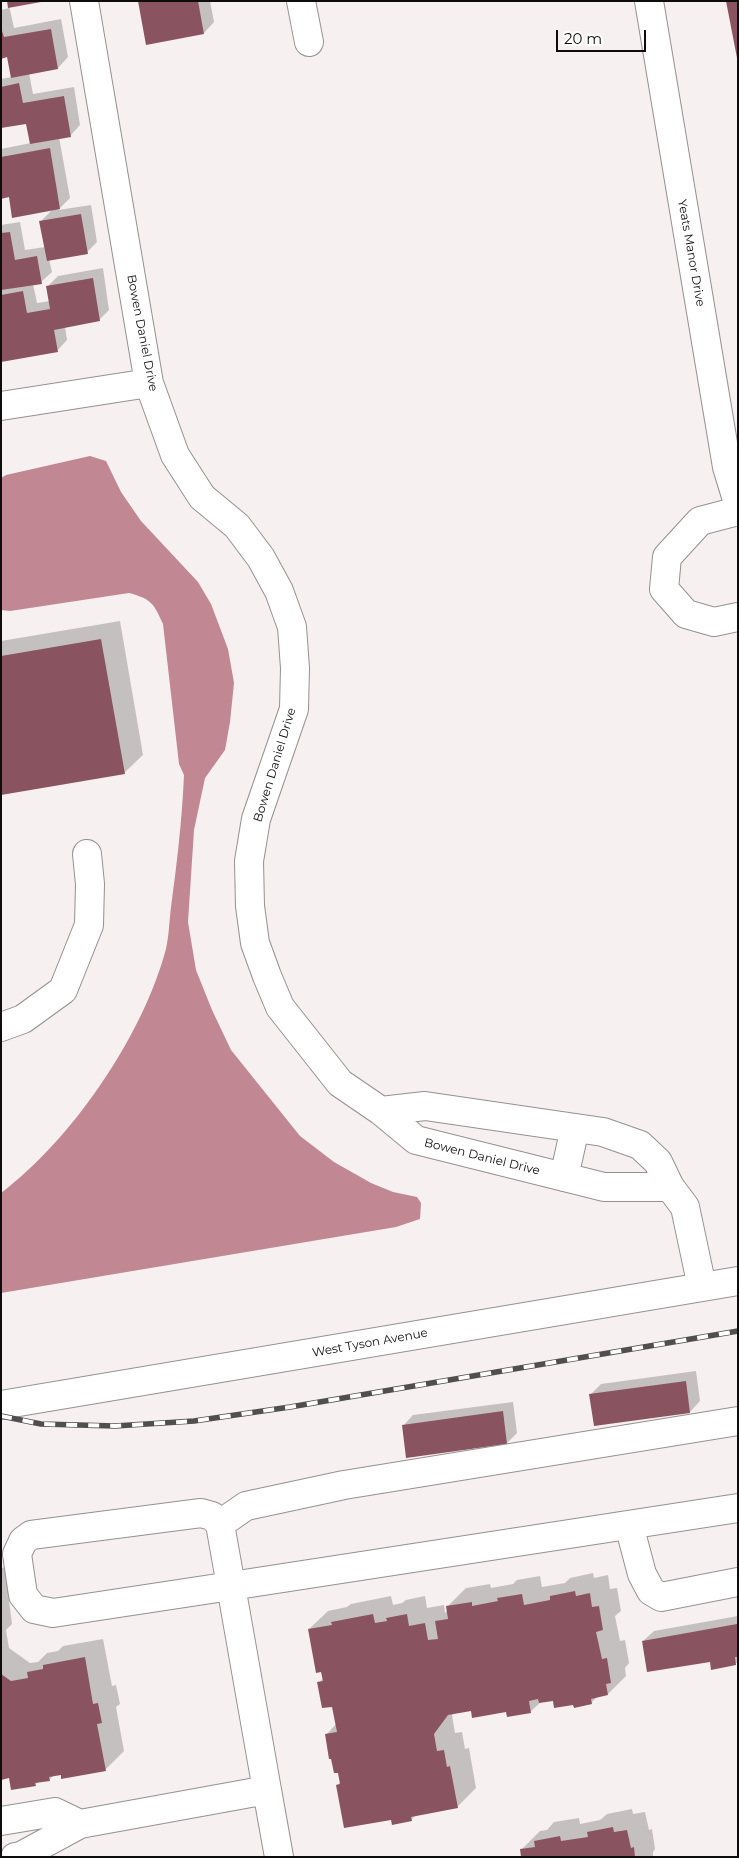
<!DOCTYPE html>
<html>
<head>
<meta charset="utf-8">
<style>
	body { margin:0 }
	#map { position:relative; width:739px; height:1858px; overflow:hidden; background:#f7f0f1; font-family:Montserrat,sans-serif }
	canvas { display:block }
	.frame { position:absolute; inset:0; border:2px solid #0e0c0c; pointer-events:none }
	.scale { position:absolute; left:556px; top:30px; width:90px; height:22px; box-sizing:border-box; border:2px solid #0e0c0c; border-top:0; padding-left:6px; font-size:15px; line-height:18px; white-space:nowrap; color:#0e0c0c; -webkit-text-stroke:4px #fff; paint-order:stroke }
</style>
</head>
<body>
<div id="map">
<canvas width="739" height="1858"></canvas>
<div class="frame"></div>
<div class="scale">20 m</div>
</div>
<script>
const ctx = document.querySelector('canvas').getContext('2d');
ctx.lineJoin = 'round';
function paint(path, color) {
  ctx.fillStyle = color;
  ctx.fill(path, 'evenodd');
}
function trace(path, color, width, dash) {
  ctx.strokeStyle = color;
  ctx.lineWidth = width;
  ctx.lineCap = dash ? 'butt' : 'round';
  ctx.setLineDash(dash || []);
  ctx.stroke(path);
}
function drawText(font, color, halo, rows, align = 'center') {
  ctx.font = font + ' Montserrat,sans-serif';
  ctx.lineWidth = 4;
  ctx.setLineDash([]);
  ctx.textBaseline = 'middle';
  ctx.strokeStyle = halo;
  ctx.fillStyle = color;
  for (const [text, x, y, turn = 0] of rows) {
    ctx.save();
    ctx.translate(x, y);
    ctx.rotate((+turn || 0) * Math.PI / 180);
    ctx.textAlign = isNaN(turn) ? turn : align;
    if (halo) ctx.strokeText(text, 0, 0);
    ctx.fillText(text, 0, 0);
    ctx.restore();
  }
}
const water = new Path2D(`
	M90,456L106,461L121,492L141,521L198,582L211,604L228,649L234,683L230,722L225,750L205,778L194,830L188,922L196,970L212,1010L231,1050L300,1136L334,1162L371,1183L393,1192L417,1197L421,1203L420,1219L396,1227L1,1293V1193C71,1140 139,1041 164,956C169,941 169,923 171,907C177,863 182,820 184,775L179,764L163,624C154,604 152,599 129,593L10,611L1,610V478L6,475Z`);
const shadow = new Path2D(`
	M8,1L14,28L61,19L68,57L58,68L29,73L33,94L74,87L80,125L70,136L59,137L70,198L58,210L91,205L97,242L87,252L49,259L52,272L41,282L33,284L37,303L50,301L47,287L58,276L103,268L109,310L99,320L65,327L67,340L57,351L1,360V225L20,222L25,250L45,247L41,221L53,209L10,196L1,197V149L31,143L27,122L1,127V79L12,77L8,56L1,57V10L9,8Z
	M140,1H210L214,22L204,33Z
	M120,621L143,755L124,773L1,794V641Z
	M696,1371L700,1401L690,1412L590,1395L601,1384Z
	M513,1402L517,1433L507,1443L403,1426L413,1415Z
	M8,1567L12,1589L8,1593L12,1624L6,1630L9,1648L30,1663L38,1662L47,1653L58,1651L63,1646L103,1639L112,1686L116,1685L120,1704L116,1707L124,1751L105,1770L54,1775L49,1780L38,1782L35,1785L10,1777L1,1778V1568Z
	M593,1573L594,1578L608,1575L610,1589L617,1588L621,1611L615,1616L620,1641L625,1640L629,1663L625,1668L626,1676L608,1694L598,1696L591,1703H574L554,1699L541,1702L530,1712L472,1709L454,1712L452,1715L455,1733L462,1732L465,1749L469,1748L476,1788L457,1807L417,1814L411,1820L391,1819L337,1785L341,1782L326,1735L336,1724L333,1705L319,1683L323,1678L309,1629L328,1611L347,1607L351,1604L391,1596L393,1605L402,1603L406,1600L425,1596L427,1608L444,1605L445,1613L448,1610L447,1607L466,1588L490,1584L491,1588L513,1584L517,1580L540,1576L542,1587L565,1583L570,1578Z
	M738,1616V1662L735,1664L711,1660L643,1641L654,1631Z
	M632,1809L633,1814L645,1812L649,1830L652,1829L655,1849L653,1852V1857H522L521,1850L540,1831L547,1830L554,1822L579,1818L580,1824L600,1820L607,1814Z`);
const building = new Path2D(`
	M7,1H41V2L8,8Z
	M138,1H198L204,34L146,45Z
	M726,1H738V58H737Z
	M1,28L4,37L51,29L58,69L11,78L7,57L1,59Z
	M19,83L23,103L64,96L71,137L30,144L26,124L1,128V87Z
	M50,148L60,209L12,218L9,197L1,199V157Z
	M81,214L88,254L47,261L39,221Z
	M10,232L15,260L37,256L42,284L1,290V233Z
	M93,278L100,321L54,330L58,352L1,362V295L23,291L27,313L50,309L46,286Z
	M101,639L125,774L1,795V656Z
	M686,1381L690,1413L594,1426L589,1394Z
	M503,1411L507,1444L406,1458L402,1425Z
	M575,1591L576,1596L590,1593L592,1607L599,1606L603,1630L596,1632L602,1659L607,1658L611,1683L606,1684L608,1695L591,1699L592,1704L574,1708L573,1705L554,1708L553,1701L539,1703L538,1699L529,1701L531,1713L507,1717L506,1712L472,1718L471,1711L448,1715L434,1734L437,1751L444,1750L447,1767L450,1766L458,1808L411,1817L412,1821L392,1825L391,1820L344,1828L336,1785L340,1784L338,1773H334L331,1759H329L325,1734L337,1732L332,1707L322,1708L317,1682L323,1681L321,1672L316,1673L308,1629L332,1625L331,1622L373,1614L375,1623L387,1621L386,1618L407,1614L409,1626L425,1623L428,1640L438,1639L435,1621L448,1619L446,1606L472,1602V1606L498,1601L497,1598L522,1594L524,1605L550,1600V1596Z
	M737,1624L738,1657H735L736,1665L711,1670L710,1662L647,1672L642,1641Z
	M85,1657L93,1704L98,1703L102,1723L97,1724L106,1771L61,1779V1775L49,1777L50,1781L35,1783L36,1786L11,1790L9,1778L1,1780V1674L11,1681L28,1678L27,1672L43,1669V1665Z
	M613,1827L614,1832L627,1830L631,1848L634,1847L635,1857H521L520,1849L535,1847L534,1841L560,1836L561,1841L588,1837L587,1832Z`);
const minor = new Path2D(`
	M84,1L149,383L175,455L202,497L237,526L261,558L279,591L292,627L295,668L294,709L256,819L249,861L250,906L255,943L267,976L280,1007L340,1083L381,1111
	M301,1L309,42
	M649,1L727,467L738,503
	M1,406L149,383
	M738,511L700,521L667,557L664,589L686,614L714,622L738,617
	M1,1027L23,1019L63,990L89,925L90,884L87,854
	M425,1106L603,1132L640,1145L658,1162L670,1187H604L416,1140L381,1111Z
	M564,1177L575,1128
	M670,1187L685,1207L702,1287
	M1,1405L738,1281
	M201,1513L212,1516L220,1524L231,1586L53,1613L34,1609L23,1595L17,1554L23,1541L31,1535Z
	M220,1524L246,1506L344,1485L738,1421
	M629,1525L642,1574L651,1591L661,1597L738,1582
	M267,1790L231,1586L738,1508
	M1,1821L55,1812L80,1824L21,1856L15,1857
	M80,1824L267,1790L279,1857`);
const rail = new Path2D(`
	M1,1416L41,1424L115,1426L194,1421L290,1407L738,1331`);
const streetNames = [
	["Yeats Manor Drive",691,253,80],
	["Bowen Daniel Drive",142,333,79],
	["Bowen Daniel Drive",275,765,-73],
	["Bowen Daniel Drive",482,1157,14],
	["West Tyson Avenue",370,1343,-10]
];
paint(water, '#c18792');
paint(shadow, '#0003');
paint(building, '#89545f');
trace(minor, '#969091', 30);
trace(minor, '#fff', 28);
trace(rail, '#514e4e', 5.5);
trace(rail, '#fff', 4, [11]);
drawText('12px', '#0e0c0c', '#fff', streetNames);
</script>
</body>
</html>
